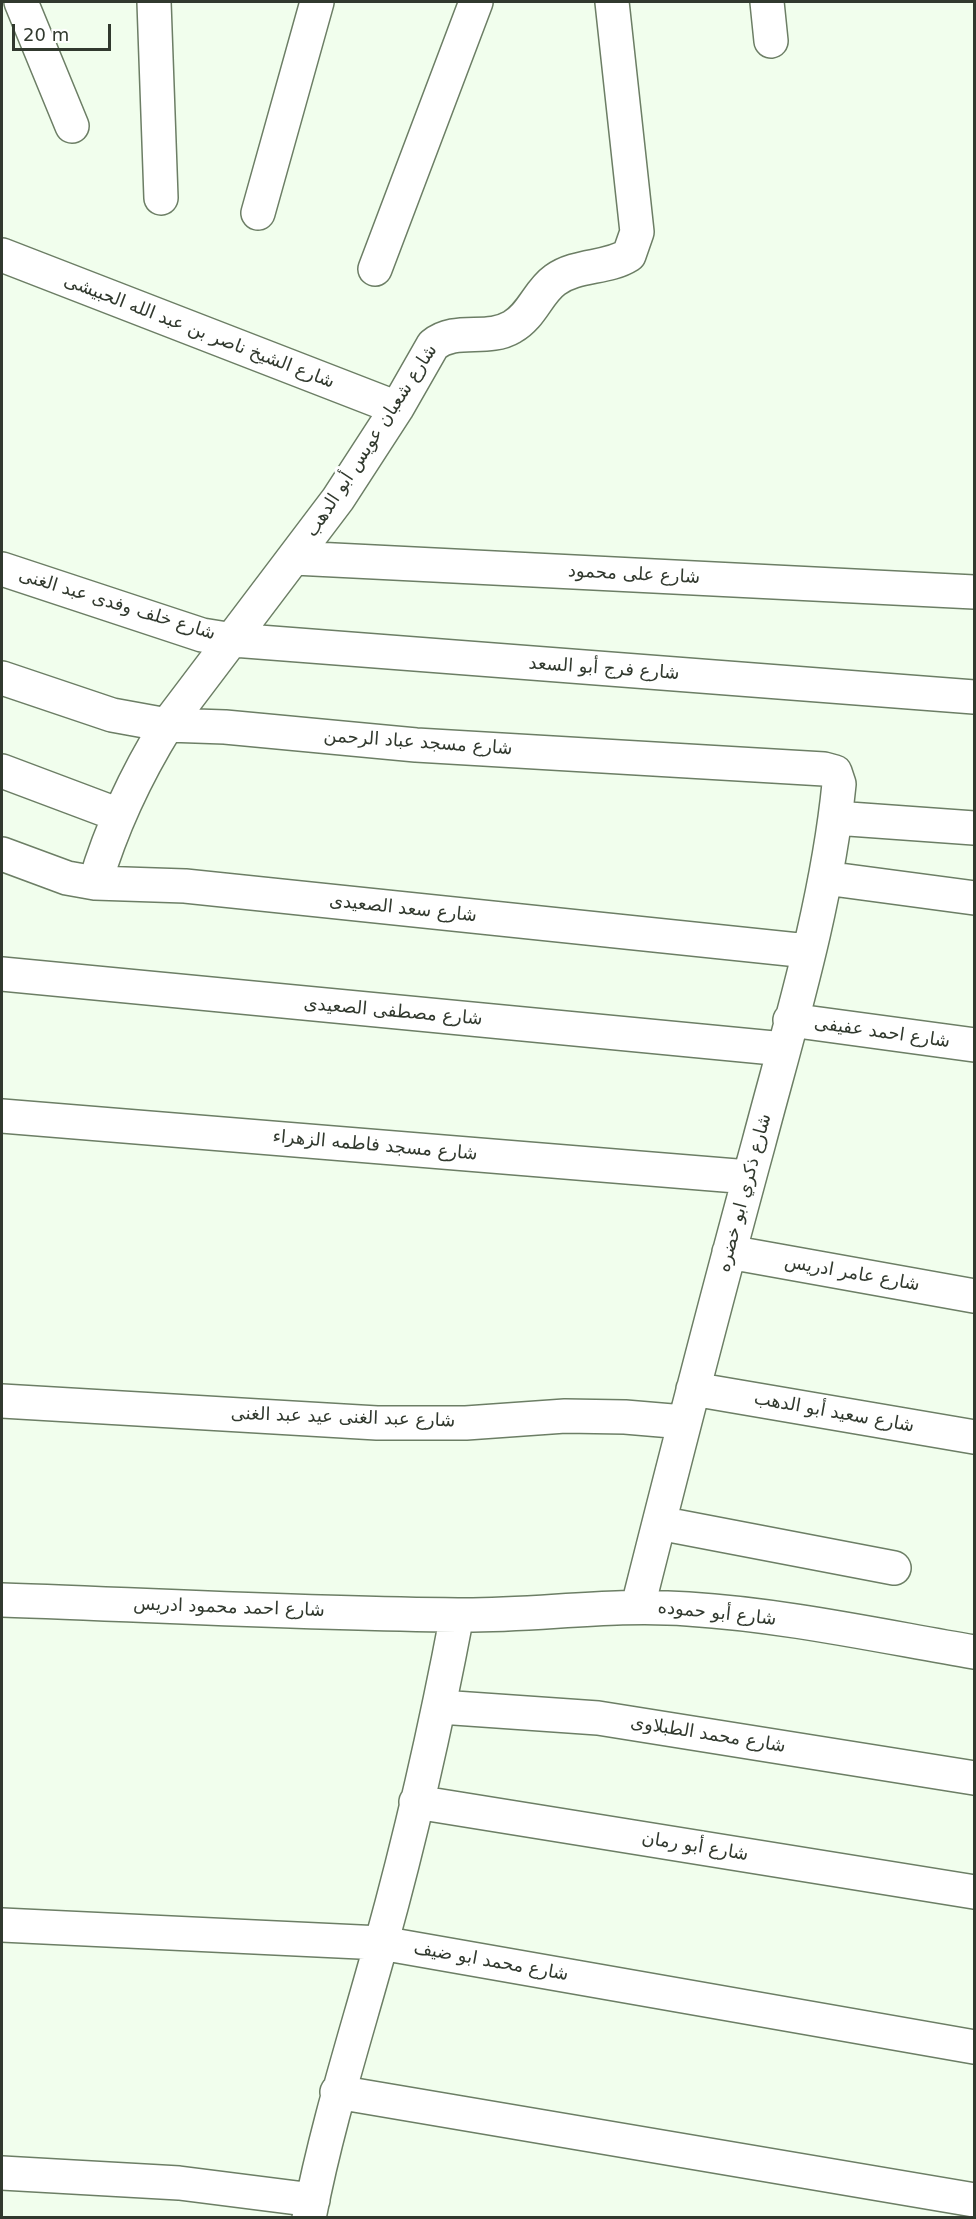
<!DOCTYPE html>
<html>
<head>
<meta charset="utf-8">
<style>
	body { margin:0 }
	#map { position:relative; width:976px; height:2219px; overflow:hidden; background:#f1feed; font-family:"DejaVu Sans",sans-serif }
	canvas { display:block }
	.frame { position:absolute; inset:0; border:3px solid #31392e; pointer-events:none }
	.scale { position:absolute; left:12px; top:24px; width:99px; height:27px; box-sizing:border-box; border:3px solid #31392e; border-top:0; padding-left:8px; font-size:18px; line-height:21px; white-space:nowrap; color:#31392e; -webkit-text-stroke:4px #fff; paint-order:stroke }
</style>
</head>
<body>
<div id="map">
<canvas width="976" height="2219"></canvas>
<div class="frame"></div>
<div class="scale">20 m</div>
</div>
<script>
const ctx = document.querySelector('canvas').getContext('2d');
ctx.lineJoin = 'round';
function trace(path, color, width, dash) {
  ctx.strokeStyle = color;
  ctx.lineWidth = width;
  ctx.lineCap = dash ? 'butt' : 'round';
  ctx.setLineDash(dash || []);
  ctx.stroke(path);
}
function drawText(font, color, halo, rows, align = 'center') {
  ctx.font = font + ' "DejaVu Sans",Cairo,sans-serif';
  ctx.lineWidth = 6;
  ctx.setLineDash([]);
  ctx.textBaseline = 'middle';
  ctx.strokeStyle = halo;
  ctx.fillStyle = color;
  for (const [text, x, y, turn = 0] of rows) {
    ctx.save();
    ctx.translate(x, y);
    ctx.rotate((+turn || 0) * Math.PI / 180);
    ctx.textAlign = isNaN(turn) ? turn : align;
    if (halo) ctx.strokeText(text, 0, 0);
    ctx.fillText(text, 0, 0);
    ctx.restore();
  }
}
const minor = new Path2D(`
	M21,2L72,126
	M154,2L161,198
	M767,2L771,41
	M258,213L317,2
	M2,255L397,408
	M375,269L476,2
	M294,558L974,592
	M2,569L202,635L233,640L974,697
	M2,678L112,715L167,725L225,727L416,745L824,769L835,772L839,784C827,905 790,1025 759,1142C717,1296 677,1451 638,1606
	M2,771L119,815
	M835,818L974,828
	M2,854L67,878L95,883L185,886L808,951
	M825,878L974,898
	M95,883C112,826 136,775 167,725L338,499L397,408L433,345C456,326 487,342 512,327C532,316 538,292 555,280C577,264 607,269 629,255L637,232L612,2
	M2,974L784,1049
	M790,1020L974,1045
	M2,1116L749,1177
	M729,1252L974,1296
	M693,1389L974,1437
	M2,1401L377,1423H466L565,1416L625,1417L684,1422
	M659,1523L894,1568
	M2,1600C153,1605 306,1614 458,1615C535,1616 612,1603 688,1609C784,1615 880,1636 974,1652
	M440,1707L598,1718L974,1778
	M416,1802L974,1892
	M2,1925L381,1943L974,2047
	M337,2092L974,2200
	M2,2173L179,2183L313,2200
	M309,2218C327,2124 356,2035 381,1944C411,1836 436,1726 457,1615`);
const streetNames = [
	["شارع الشيخ ناصر بن عبد الله الحبيشى",199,332,21],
	["شارع شعبان عويس أبو الدهب",372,441,-57],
	["شارع على محمود",634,575,3],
	["شارع خلف وفدى عبد الغنى",117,605,17],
	["شارع فرج أبو السعد",604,669,4],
	["شارع مسجد عباد الرحمن",418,743,4],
	["شارع سعد الصعيدى",403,909,6],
	["شارع مصطفى الصعيدى",393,1012,5],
	["شارع احمد عفيفى",882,1033,8],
	["شارع مسجد فاطمه الزهراء",375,1146,5],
	["شارع ذكري ابو خضره",745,1193,-75],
	["شارع عامر ادريس",852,1274,10],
	["شارع سعيد أبو الدهب",834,1413,10],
	["شارع عبد الغنى عيد عبد الغنى",343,1418,2],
	["شارع احمد محمود ادريس",229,1608,2],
	["شارع أبو حموده",717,1614,6],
	["شارع محمد الطبلاوى",708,1735,9],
	["شارع أبو رمان",695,1847,9],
	["شارع محمد ابو ضيف",491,1962,10]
];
trace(minor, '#6c7e65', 36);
trace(minor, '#fff', 33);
drawText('18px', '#31392e', '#fff', streetNames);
</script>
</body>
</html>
